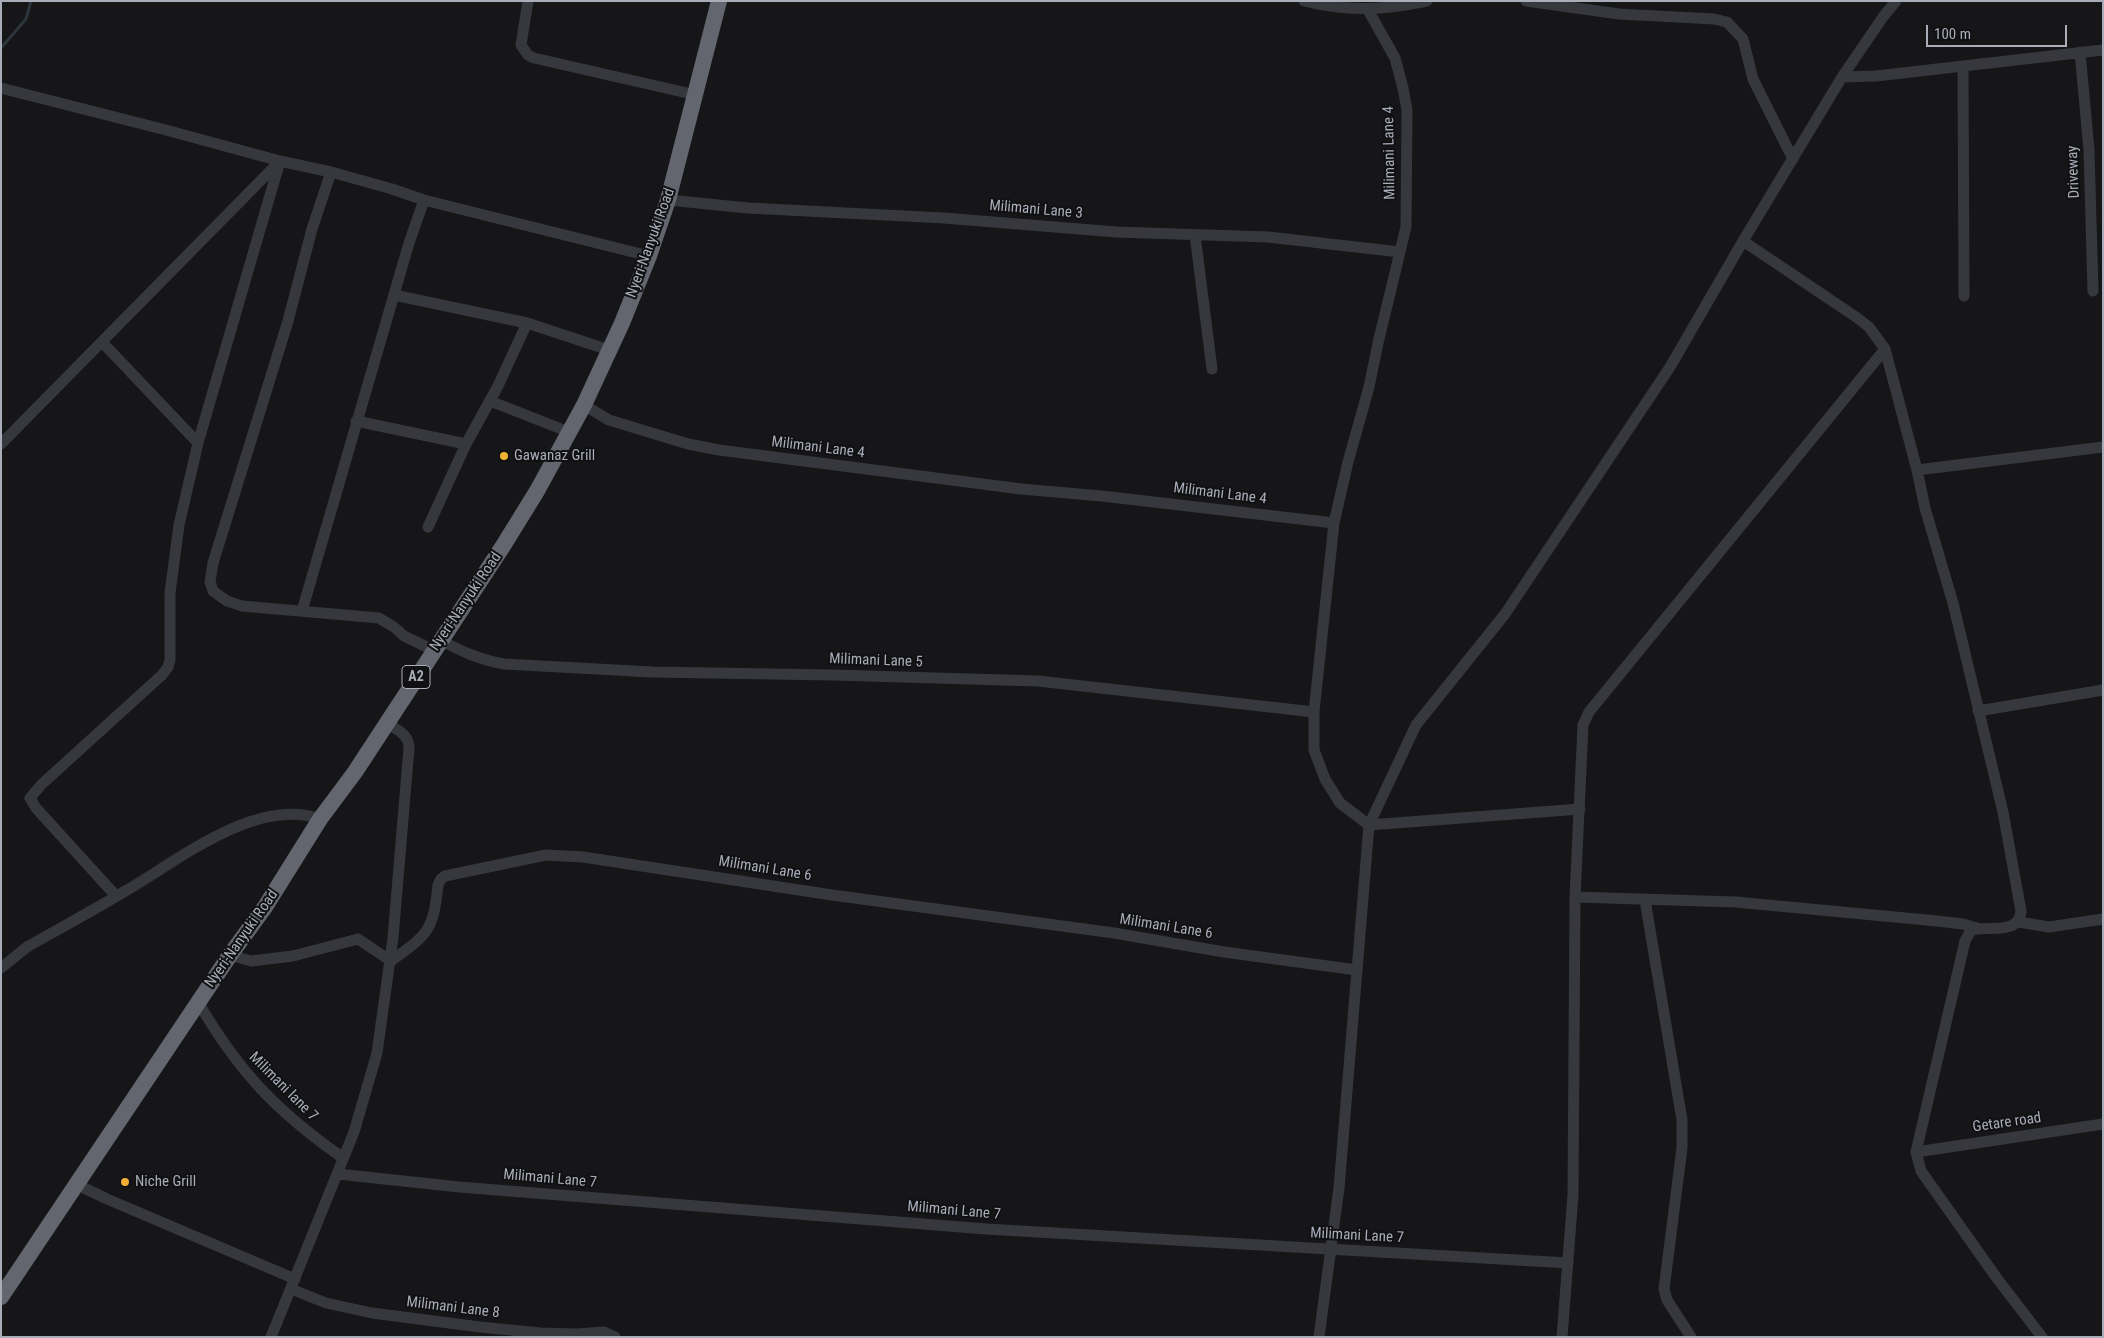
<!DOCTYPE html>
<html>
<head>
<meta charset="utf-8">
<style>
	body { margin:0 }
	#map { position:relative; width:2104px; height:1338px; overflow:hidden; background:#161618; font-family:"Roboto Condensed",sans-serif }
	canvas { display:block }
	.frame { position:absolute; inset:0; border:2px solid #a8adb8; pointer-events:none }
	.scale { position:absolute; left:1926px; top:25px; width:141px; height:22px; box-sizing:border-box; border:2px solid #a8adb8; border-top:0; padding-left:6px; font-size:15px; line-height:18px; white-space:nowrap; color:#a8adb8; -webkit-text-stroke:4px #111113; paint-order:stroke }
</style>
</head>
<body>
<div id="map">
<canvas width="2104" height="1338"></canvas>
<div class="frame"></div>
<div class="scale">100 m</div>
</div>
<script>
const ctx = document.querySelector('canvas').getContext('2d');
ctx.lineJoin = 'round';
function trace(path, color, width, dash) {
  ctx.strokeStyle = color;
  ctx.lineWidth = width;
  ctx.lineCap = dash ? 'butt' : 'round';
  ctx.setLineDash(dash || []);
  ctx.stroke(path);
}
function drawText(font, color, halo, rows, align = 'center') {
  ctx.font = font + ' "Roboto Condensed",sans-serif';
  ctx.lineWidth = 4;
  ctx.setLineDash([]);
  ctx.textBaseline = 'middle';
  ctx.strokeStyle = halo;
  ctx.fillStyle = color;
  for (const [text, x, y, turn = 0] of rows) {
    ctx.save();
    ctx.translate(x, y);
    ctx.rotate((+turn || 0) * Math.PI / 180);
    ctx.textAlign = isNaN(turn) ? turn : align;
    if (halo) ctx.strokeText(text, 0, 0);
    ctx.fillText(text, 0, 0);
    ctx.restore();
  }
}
const stream = new Path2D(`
	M1,48L26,19L31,1`);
const minor = new Path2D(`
	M528,1L521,45L528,55L534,58L696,95
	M1304,1C1348,12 1383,10 1427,1
	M1526,1L1619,14L1714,19L1727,22L1743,39L1753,79L1793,159
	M2080,52L2089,150L2093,291
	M1963,67L1964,296
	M1842,77L1876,76L2103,50
	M1,88L166,130L280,161L331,172L392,189L424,200L649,256
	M331,172L312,229L288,321L213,563L210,582L213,591L227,601L242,606L379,618L394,627L404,636L433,650
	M668,200L748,208L944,218L1116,232L1268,237L1400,252
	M1195,235L1212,369
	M394,295L527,323L609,350
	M102,342L198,443
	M1885,349L1917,470L1925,508L1953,603L2003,812L2021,911C2019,936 1989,925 1971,930L1965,941L1916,1152L1921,1171L1996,1277L2042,1337
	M490,401L569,432
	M584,405L609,420L688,444L719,450L1021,489L1102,496L1334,523L1348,462L1369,387L1378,343L1406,227L1407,110L1403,88L1395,58L1368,10
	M356,421L466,444
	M1,444L279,162
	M1917,470L2103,447
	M1334,523L1314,712V750L1325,779L1340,803L1369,825L1580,809
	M428,527L466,444L498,386L527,323
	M302,611L409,243L424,200
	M440,640C461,651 480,660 504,664L652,672L833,675L1038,681L1314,712
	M1978,711L2103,690
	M116,896L36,808L30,798L42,784L162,675L168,667L170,660V593L179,525L198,443L280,161
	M1575,897L1736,902L1937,921L1963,924L1977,928
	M1645,900L1682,1120V1148L1664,1289L1667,1300L1691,1337
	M2018,922L2049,927L2103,919
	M230,955L251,961L293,956L358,939L391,961C428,934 433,932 438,885L441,879L445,876L546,855L583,857L832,895L1114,933L1224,952L1357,970
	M1,968L27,947C60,928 94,910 127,890C179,860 257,796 320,819
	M198,1002C239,1072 276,1111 343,1158
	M1916,1152L2103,1124
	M338,1174L459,1187L986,1229L1568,1263
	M76,1184L107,1199L295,1279
	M291,1289L326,1303L372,1313L480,1327L541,1333L576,1334L604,1332L615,1337
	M271,1337L354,1132L377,1053L393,938L409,748C409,734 396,729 386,723
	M1319,1337L1339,1188L1369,825L1416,725L1505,614L1670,367L1743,241L1842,77L1883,17L1896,1
	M1562,1337L1573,1195L1575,897L1583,725L1589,712L1885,349L1869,327L1856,317L1743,241`);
const highway = new Path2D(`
	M1,1297L230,955L265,907L320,819L355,772L503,546L537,491L584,405L622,323L649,256L668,200L719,1`);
const markers = [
	[504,456,5,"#f2b134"],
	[125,1182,5,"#f2b134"]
];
const shields = [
	[416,677,28]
];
const shieldNames = [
	["A2",416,677]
];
const streetNames = [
	["Milimani Lane 4",1390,153,-91],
	["Driveway",2074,172,-92],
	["Milimani Lane 3",1036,210,5],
	["Nyeri-Nanyuki Road",651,243,-70],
	["Milimani Lane 4",818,448,7],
	["Milimani Lane 4",1220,494,7],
	["Nyeri-Nanyuki Road",466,602,-56],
	["Milimani Lane 5",876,661,2],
	["Milimani Lane 6",765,869,9],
	["Milimani Lane 6",1166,927,9],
	["Nyeri-Nanyuki Road",242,939,-55],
	["Milimani lane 7",283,1087,45],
	["Getare road",2007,1123,-8],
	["Milimani Lane 7",550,1179,5],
	["Milimani Lane 7",954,1211,5],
	["Milimani Lane 7",1357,1236,3],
	["Milimani Lane 8",453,1308,7]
];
const poiNames = [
	["Gawanaz Grill",514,456],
	["Niche Grill",135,1182]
];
trace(stream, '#2c353c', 3);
trace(minor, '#37383d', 11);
trace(highway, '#63666e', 16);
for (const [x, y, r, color] of markers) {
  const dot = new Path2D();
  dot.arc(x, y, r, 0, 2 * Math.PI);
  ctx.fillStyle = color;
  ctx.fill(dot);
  trace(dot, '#111113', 2);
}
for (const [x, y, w] of shields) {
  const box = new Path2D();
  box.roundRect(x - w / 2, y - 11.5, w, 23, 4);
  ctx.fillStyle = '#111113';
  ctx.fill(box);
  trace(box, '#a8adb8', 1);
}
drawText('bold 14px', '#a8adb8', null, shieldNames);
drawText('15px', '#a8adb8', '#111113', streetNames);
drawText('15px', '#a8adb8', '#111113', poiNames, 'left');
</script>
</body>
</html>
